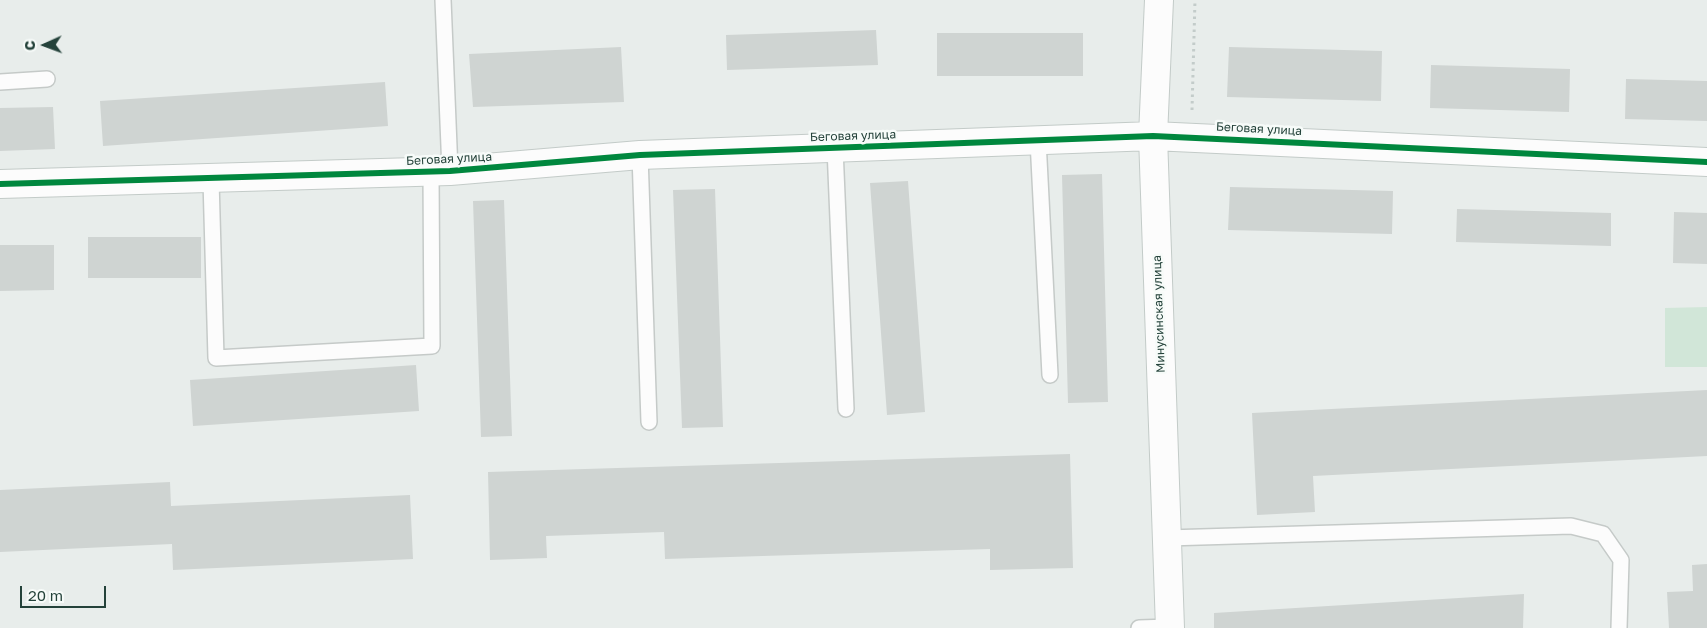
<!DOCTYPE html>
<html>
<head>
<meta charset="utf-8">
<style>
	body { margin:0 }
	#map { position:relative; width:1707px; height:628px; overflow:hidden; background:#e8edeb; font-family:"Golos Text",sans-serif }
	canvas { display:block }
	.north { position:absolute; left:20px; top:20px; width:50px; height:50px; -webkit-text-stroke:4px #f7fbf9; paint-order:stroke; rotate:268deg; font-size:14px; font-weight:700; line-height:20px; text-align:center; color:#24423a }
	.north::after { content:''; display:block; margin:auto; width:18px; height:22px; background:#24423a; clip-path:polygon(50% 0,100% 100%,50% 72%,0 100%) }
	.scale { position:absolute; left:20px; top:586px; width:86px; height:22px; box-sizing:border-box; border:2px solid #24423a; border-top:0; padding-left:6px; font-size:15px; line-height:18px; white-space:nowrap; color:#24423a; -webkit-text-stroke:4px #f7fbf9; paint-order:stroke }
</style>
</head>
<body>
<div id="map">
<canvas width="1707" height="628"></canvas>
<div class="north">С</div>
<div class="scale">20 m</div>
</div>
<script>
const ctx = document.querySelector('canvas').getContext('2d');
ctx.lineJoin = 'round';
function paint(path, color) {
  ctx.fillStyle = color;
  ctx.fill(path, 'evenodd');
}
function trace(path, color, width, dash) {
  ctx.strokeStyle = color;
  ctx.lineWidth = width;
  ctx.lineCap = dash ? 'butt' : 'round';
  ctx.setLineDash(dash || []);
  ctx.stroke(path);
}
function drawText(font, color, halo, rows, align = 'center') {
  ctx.font = font + ' "Golos Text",sans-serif';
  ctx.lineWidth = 5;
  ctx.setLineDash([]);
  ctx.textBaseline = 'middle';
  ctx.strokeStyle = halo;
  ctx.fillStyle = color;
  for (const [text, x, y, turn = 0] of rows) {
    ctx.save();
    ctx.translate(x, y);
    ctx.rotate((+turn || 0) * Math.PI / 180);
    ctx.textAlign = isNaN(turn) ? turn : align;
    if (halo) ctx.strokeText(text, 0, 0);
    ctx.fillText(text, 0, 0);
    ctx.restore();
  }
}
const green = new Path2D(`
	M1707,307V367H1665V308Z`);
const building = new Path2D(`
	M876,30L878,65L727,70L726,35Z
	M937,33H1083V76H937Z
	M621,47L624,102L473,107L469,54Z
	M1229,47L1382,51L1381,101L1227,97Z
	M1431,65L1570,69L1569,112L1430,108Z
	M1626,79L1707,81V121L1625,119Z
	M385,82L388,126L103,146L100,101Z
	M53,107L55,149L0,151V108Z
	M1102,174L1108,402L1068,403L1062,175Z
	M908,181L925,412L887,415L870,183Z
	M1230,187L1393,191L1392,234L1228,230Z
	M715,189L723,427L682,428L673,190Z
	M504,200L512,436L481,437L473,201Z
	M1457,209L1611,213V246L1456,242Z
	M1674,212L1707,213V264L1673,263Z
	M88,237H201V278H88Z
	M0,245H54V290L0,291Z
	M416,365L419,411L193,426L190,380Z
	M1707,390V456L1313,476L1315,512L1257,515L1252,413Z
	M1070,454L1073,568L990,570V549L665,559L664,532L546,536L547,558L490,560L488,472Z
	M170,482L171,506L410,495L413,559L173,570L172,544L0,552V490Z
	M1707,564V628H1669L1667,592L1693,591L1692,565Z
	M1524,594L1523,628H1214V613Z`);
const path = new Path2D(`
	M1192,110L1195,0`);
const lane = new Path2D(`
	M443,0L450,171
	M0,82L47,79
	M1038,140L1050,375
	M835,148L846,409
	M640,155L649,422
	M211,180L216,358L432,346L431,172
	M1167,538L1571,526L1603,534L1621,560L1619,628
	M1139,628L1169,627`);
const secondary = new Path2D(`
	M1159,0L1153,136L1170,628
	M0,184L450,171L640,155L1153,136L1707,162`);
const cycleway = new Path2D(`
	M0,184L450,171L640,155L1153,136L1707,162`);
const streetNames = [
	["Беговая улица",1259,129,3],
	["Беговая улица",853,136,-2],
	["Беговая улица",449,159,-3],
	["Минусинская улица",1159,314,-92]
];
paint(green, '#d1e6d8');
paint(building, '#cfd4d2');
trace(lane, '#c5cac8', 18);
trace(secondary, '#c3cbc8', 30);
trace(path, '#c3ccca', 3, [2.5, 4]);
trace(lane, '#fcfcfc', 15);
trace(secondary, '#fcfcfc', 28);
trace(cycleway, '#00873e', 6);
drawText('12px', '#24423a', '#f7fbf9', streetNames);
</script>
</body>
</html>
